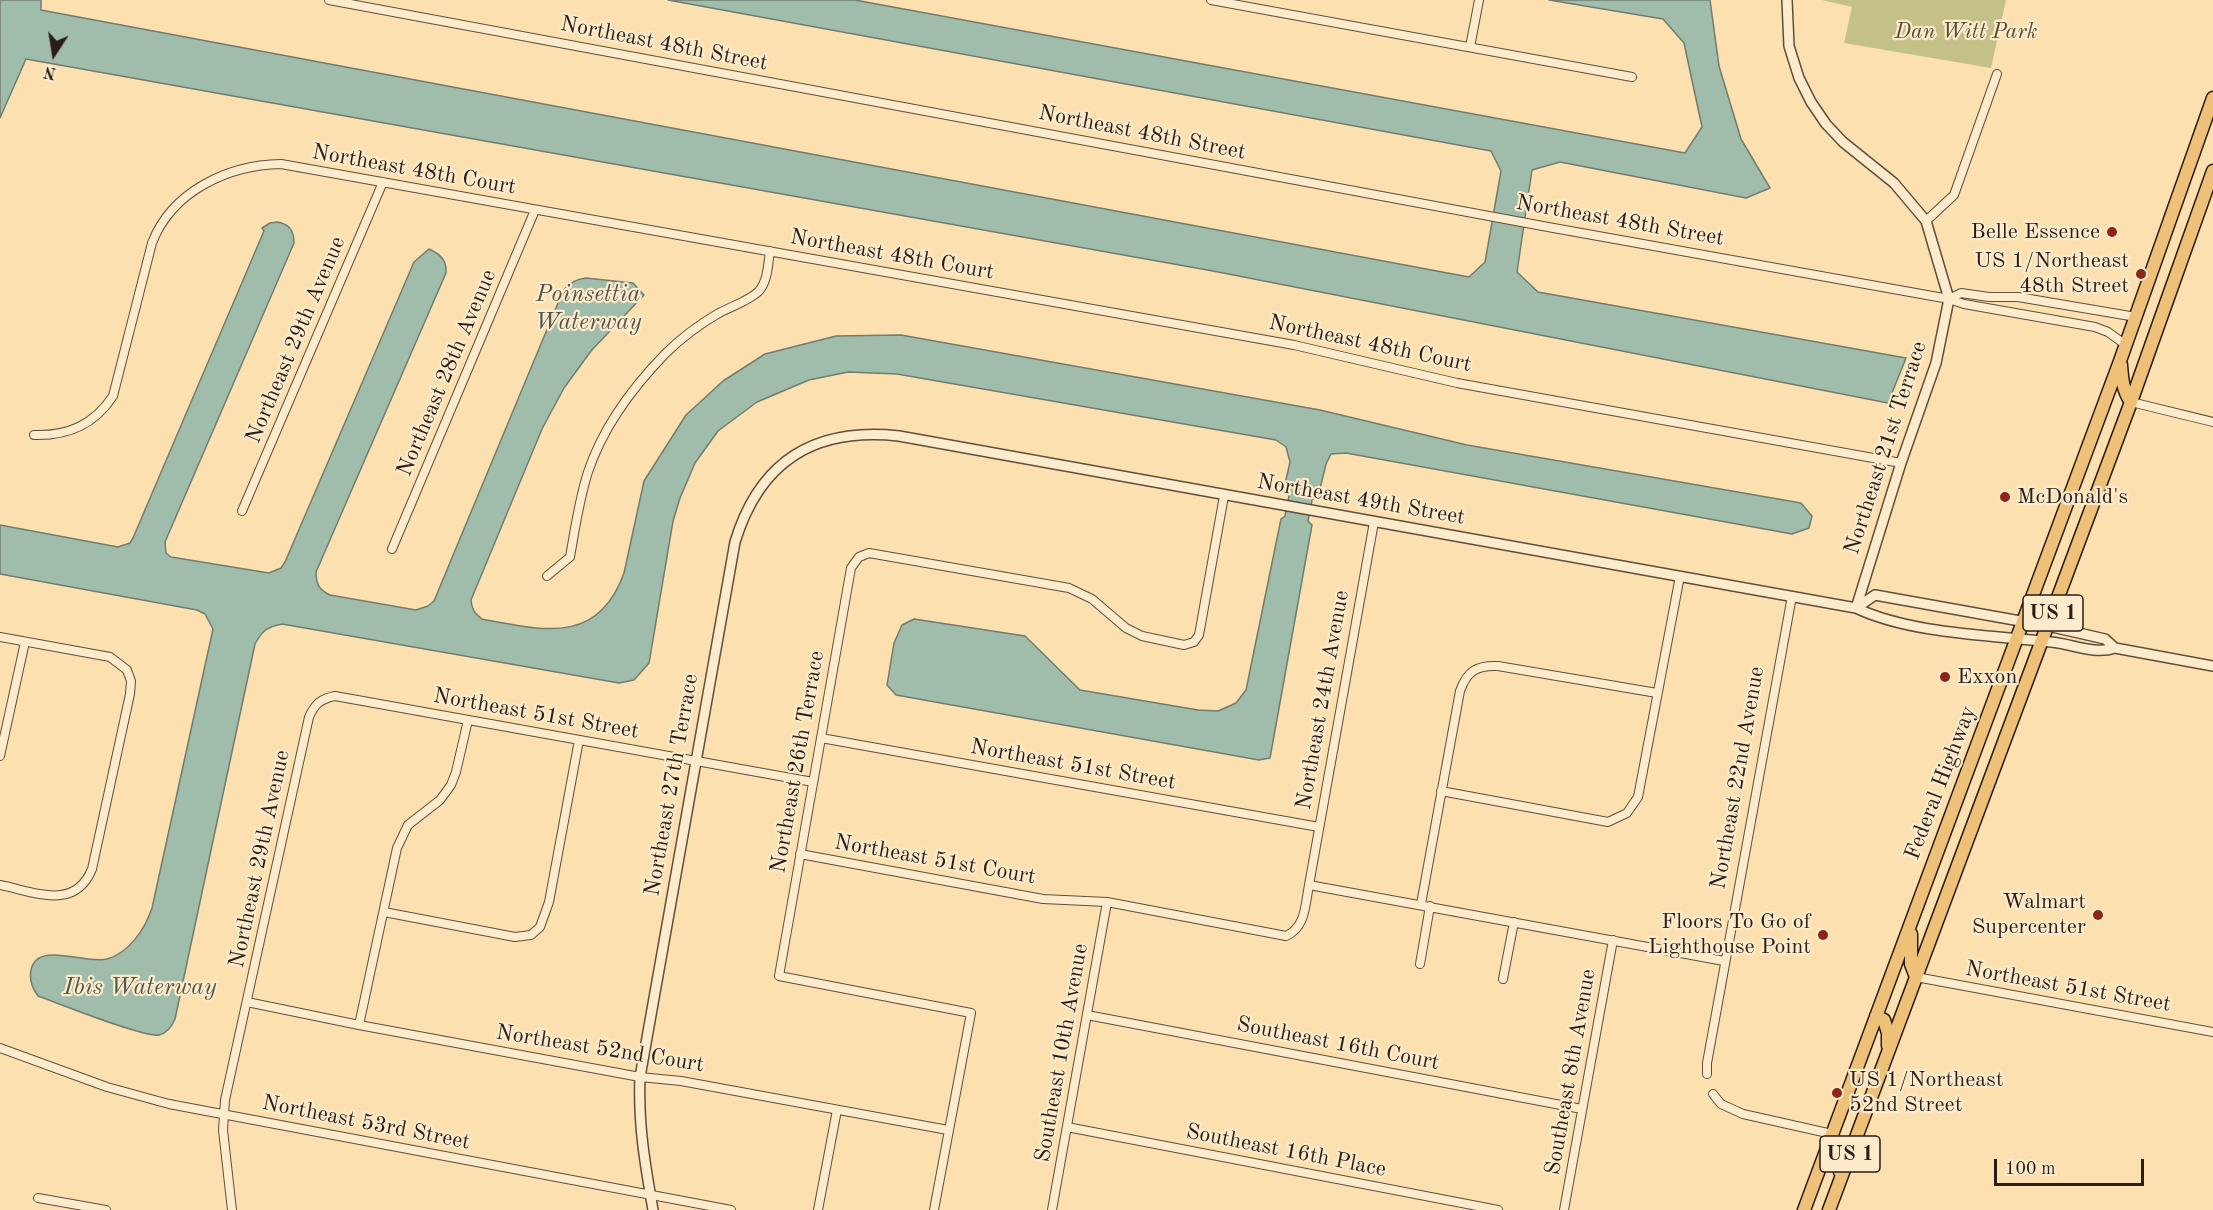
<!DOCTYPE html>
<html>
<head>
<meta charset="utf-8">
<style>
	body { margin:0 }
	#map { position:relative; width:2213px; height:1210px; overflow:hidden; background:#fde0b0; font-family:"Old Standard TT",serif }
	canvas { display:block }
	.north { position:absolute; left:24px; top:24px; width:60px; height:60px; -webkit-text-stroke:4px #feebcc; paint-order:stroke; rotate:192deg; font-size:16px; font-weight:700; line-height:24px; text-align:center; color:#291d17 }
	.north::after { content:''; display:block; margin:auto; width:21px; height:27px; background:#291d17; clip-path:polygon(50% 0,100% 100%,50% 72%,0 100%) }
	.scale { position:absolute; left:1994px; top:1159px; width:150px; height:27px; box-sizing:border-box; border:3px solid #291d17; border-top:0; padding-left:8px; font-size:18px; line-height:21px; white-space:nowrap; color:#291d17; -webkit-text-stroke:4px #feebcc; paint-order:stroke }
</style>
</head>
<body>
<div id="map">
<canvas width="2213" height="1210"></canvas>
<div class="north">N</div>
<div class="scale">100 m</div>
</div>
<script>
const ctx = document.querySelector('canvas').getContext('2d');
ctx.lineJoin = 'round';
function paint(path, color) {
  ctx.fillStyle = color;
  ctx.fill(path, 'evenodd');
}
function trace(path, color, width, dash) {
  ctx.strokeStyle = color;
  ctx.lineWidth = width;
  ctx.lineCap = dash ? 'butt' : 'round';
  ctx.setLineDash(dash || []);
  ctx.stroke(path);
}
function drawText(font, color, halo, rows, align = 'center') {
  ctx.font = font + ' "Old Standard TT",serif';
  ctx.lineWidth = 4.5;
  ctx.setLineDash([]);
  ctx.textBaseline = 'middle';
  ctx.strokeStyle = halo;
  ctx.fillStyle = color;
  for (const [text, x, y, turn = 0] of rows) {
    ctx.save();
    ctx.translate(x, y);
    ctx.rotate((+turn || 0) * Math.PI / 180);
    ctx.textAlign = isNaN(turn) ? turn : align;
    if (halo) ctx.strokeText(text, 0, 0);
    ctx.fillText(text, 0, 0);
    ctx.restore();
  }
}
const green = new Path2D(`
	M1822,0H2006L1991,68L1844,43L1852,7Z`);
const water = new Path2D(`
	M0,0H41V10L1469,277L1485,262L1501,171L1491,151L668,0H855L1685,153L1702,127L1684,43L1663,19L1549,0H1710L1719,66L1741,139L1770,188L1746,198L1560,162L1532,170L1517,272L1538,292L1906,358L1888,403L1213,271L26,59L0,118Z
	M277,222C289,224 294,230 294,243L165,542L166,553L171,557L269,573L281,568L285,562L414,262L429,249C440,254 447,260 446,273L316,572C316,584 319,590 330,595L416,610L428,606L434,601L563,291C569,283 576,279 586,278L633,283L644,295L591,351L564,388L542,429L471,600C472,609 474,613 482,619C542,630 598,646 624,573L644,481L686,415L723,381L765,354L836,336L901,335L1320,410L1467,445L1801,503L1812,516L1809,528L1792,534L1346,453L1331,454L1326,464L1319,493L1312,500L1308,521L1312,525L1270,758L1259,760L896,695L887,685L894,643L902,625L914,619L1025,636L1080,690L1198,710L1218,711L1236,703L1246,690L1281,519L1285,516L1289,496L1284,488L1290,462L1286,447L1276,440L897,374L848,372L809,380L757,402L718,431L695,463L680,498L673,521L649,663L634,680L619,683L282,624C267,627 262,631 255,644L175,1019C172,1026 168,1033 159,1035C144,1038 58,1003 38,996C32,988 29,980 31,970C37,940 87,965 107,959C129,953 145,929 152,908L213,629L205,614L197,610L0,574V525L118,547L130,543L133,538L264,231L262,228L270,223Z`);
const minor = new Path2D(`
	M329,0L1548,227L1949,299L1964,304L2095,327L2108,332L2126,345
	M1211,0L1632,77
	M1470,47L1479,0
	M1926,221L1954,195L1997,74
	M1949,299L1961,293L1989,297H2018L2136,317
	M2131,402L2213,422
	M34,435C68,436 94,425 113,396L152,243C172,191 228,165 281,164L1294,345L1457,383L1901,463
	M242,511L383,182
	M392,549L535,210
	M547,576L570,557C575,529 579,500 588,472C603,427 632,388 665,354C681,338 700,324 719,313C732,306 749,301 759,291C768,281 768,263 770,251
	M0,637L110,657L127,670L131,681L130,694L92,869C75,911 35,892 0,885
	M821,738L1319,827
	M0,756L25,642
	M1441,791L1608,822L1627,813L1638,797L1680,576
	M800,854L1043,899L1107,902L1286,936C1306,927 1305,905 1309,885L1374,522
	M1309,885L1724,961
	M1421,904L1460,691C1467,671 1477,665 1498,666L1657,693
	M384,912L515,937L531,935L540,927L549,902L579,740
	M1420,964L1430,906
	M1916,977L2213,1032
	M1503,979L1514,922
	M247,1002L359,1025L640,1077L681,1081L948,1130
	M1087,1015L1582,1109
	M359,1025L397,848L408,825L440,800L451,785L456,772L468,720
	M0,1048L107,1087L169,1104L731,1210
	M1707,1074V1063L1792,596
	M1713,1094L1721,1104L1743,1114L1832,1134
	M1067,1127L1498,1210
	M38,1198L106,1210
	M232,1210L223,1130L225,1100L309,717C315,704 320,699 335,696L813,782
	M818,1210L837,1110
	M934,1210L971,1013L779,976L851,568L859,557L869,553L1069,588L1092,599L1126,628L1142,636L1184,645L1194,642L1199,635L1224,496
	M1052,1210L1107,902
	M1564,1210L1613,940`);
const tertiary = new Path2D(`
	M1787,0L1789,46L1799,78L1811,102L1826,124L1843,142L1894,183L1926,221L1949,299L1936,363L1901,463L1856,608
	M1856,608L1875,595L2048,626L2105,639L2115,648
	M653,1210C645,1164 638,1124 640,1077L735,542C760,460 815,427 899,436L1856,608C1911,634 1990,635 2051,642C2073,644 2094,655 2115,648L2213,666`);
const primary = new Path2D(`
	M2121,365C2122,379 2123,391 2131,402
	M1911,934V964L1916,977
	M1876,1016L1884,1020L1888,1033V1046
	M1832,1134L1841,1161L1840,1172
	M1804,1210L2120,361L2213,98
	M1829,1210L2131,402L2213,171`);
const markers = [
	[2112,232,6,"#8f2418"],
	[2141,274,6,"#8f2418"],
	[2005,497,6,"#8f2418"],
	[1945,677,6,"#8f2418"],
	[2098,915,6,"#8f2418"],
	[1823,935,6,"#8f2418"],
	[1837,1093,6,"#8f2418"]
];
const shields = [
	[2053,613,60],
	[1850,1154,60]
];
const shieldNames = [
	["US 1",2053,613],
	["US 1",1850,1154]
];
const parkNames = [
	["Dan Witt Park",1966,32]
];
const streetNames = [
	["Northeast 48th Street",664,44,11],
	["Northeast 48th Street",1142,133,11],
	["Northeast 48th Court",414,170,10],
	["Northeast 48th Street",1620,221,10],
	["Northeast 48th Court",892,255,10],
	["Northeast 29th Avenue",296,340,-67],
	["Northeast 48th Court",1370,344,12],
	["Northeast 28th Avenue",447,373,-67],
	["Northeast 21st Terrace",1886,448,-72],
	["Northeast 49th Street",1361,500,10],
	["Northeast 24th Avenue",1323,700,-80],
	["Northeast 51st Street",536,714,10],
	["Northeast 26th Terrace",798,762,-80],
	["Northeast 51st Street",1073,765,10],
	["Northeast 22nd Avenue",1738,778,-80],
	["Federal Highway",1941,783,-69],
	["Northeast 27th Terrace",672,785,-80],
	["Northeast 29th Avenue",260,859,-78],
	["Northeast 51st Court",935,860,10],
	["Northeast 51st Street",2068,987,10],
	["Southeast 16th Court",1338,1044,11],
	["Northeast 52nd Court",600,1049,9],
	["Southeast 10th Avenue",1062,1053,-80],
	["Southeast 8th Avenue",1571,1072,-80],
	["Northeast 53rd Street",366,1123,11],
	["Southeast 16th Place",1286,1151,11]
];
const poiNames = [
	["Belle Essence",2100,232],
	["US 1/Northeast",2129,261],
	["48th Street",2129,286],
	["McDonald's",2017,497,"left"],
	["Exxon",1957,677,"left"],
	["Walmart",2086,902],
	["Supercenter",2086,927],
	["Floors To Go of",1811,922],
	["Lighthouse Point",1811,947],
	["US 1/Northeast",1849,1080,"left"],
	["52nd Street",1849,1105,"left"]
];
const waterNames = [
	["Poinsettia",588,295],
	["Waterway",588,323],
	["Ibis Waterway",140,988]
];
paint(green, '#c3c188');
paint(water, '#9fbdaa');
trace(water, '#707d6f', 1.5);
trace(minor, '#5e4e3d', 10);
trace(tertiary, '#5e4e3d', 12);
trace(primary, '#291d17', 15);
trace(minor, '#feebcc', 8);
trace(tertiary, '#feebcc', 9);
trace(primary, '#eec078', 12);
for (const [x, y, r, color] of markers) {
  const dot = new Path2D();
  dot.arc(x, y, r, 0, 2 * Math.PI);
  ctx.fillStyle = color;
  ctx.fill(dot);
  trace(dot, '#feebcc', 2);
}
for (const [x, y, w] of shields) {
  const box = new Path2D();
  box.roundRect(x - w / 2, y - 18, w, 36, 4.5);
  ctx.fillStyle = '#feebcc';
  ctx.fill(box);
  trace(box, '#291d17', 1.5);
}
drawText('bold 21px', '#291d17', null, shieldNames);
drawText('italic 22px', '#574e39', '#feebcc', parkNames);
drawText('22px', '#291d17', '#feebcc', streetNames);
drawText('22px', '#291d17', '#feebcc', poiNames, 'right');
drawText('italic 24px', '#52554a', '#feebcc', waterNames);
</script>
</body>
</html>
